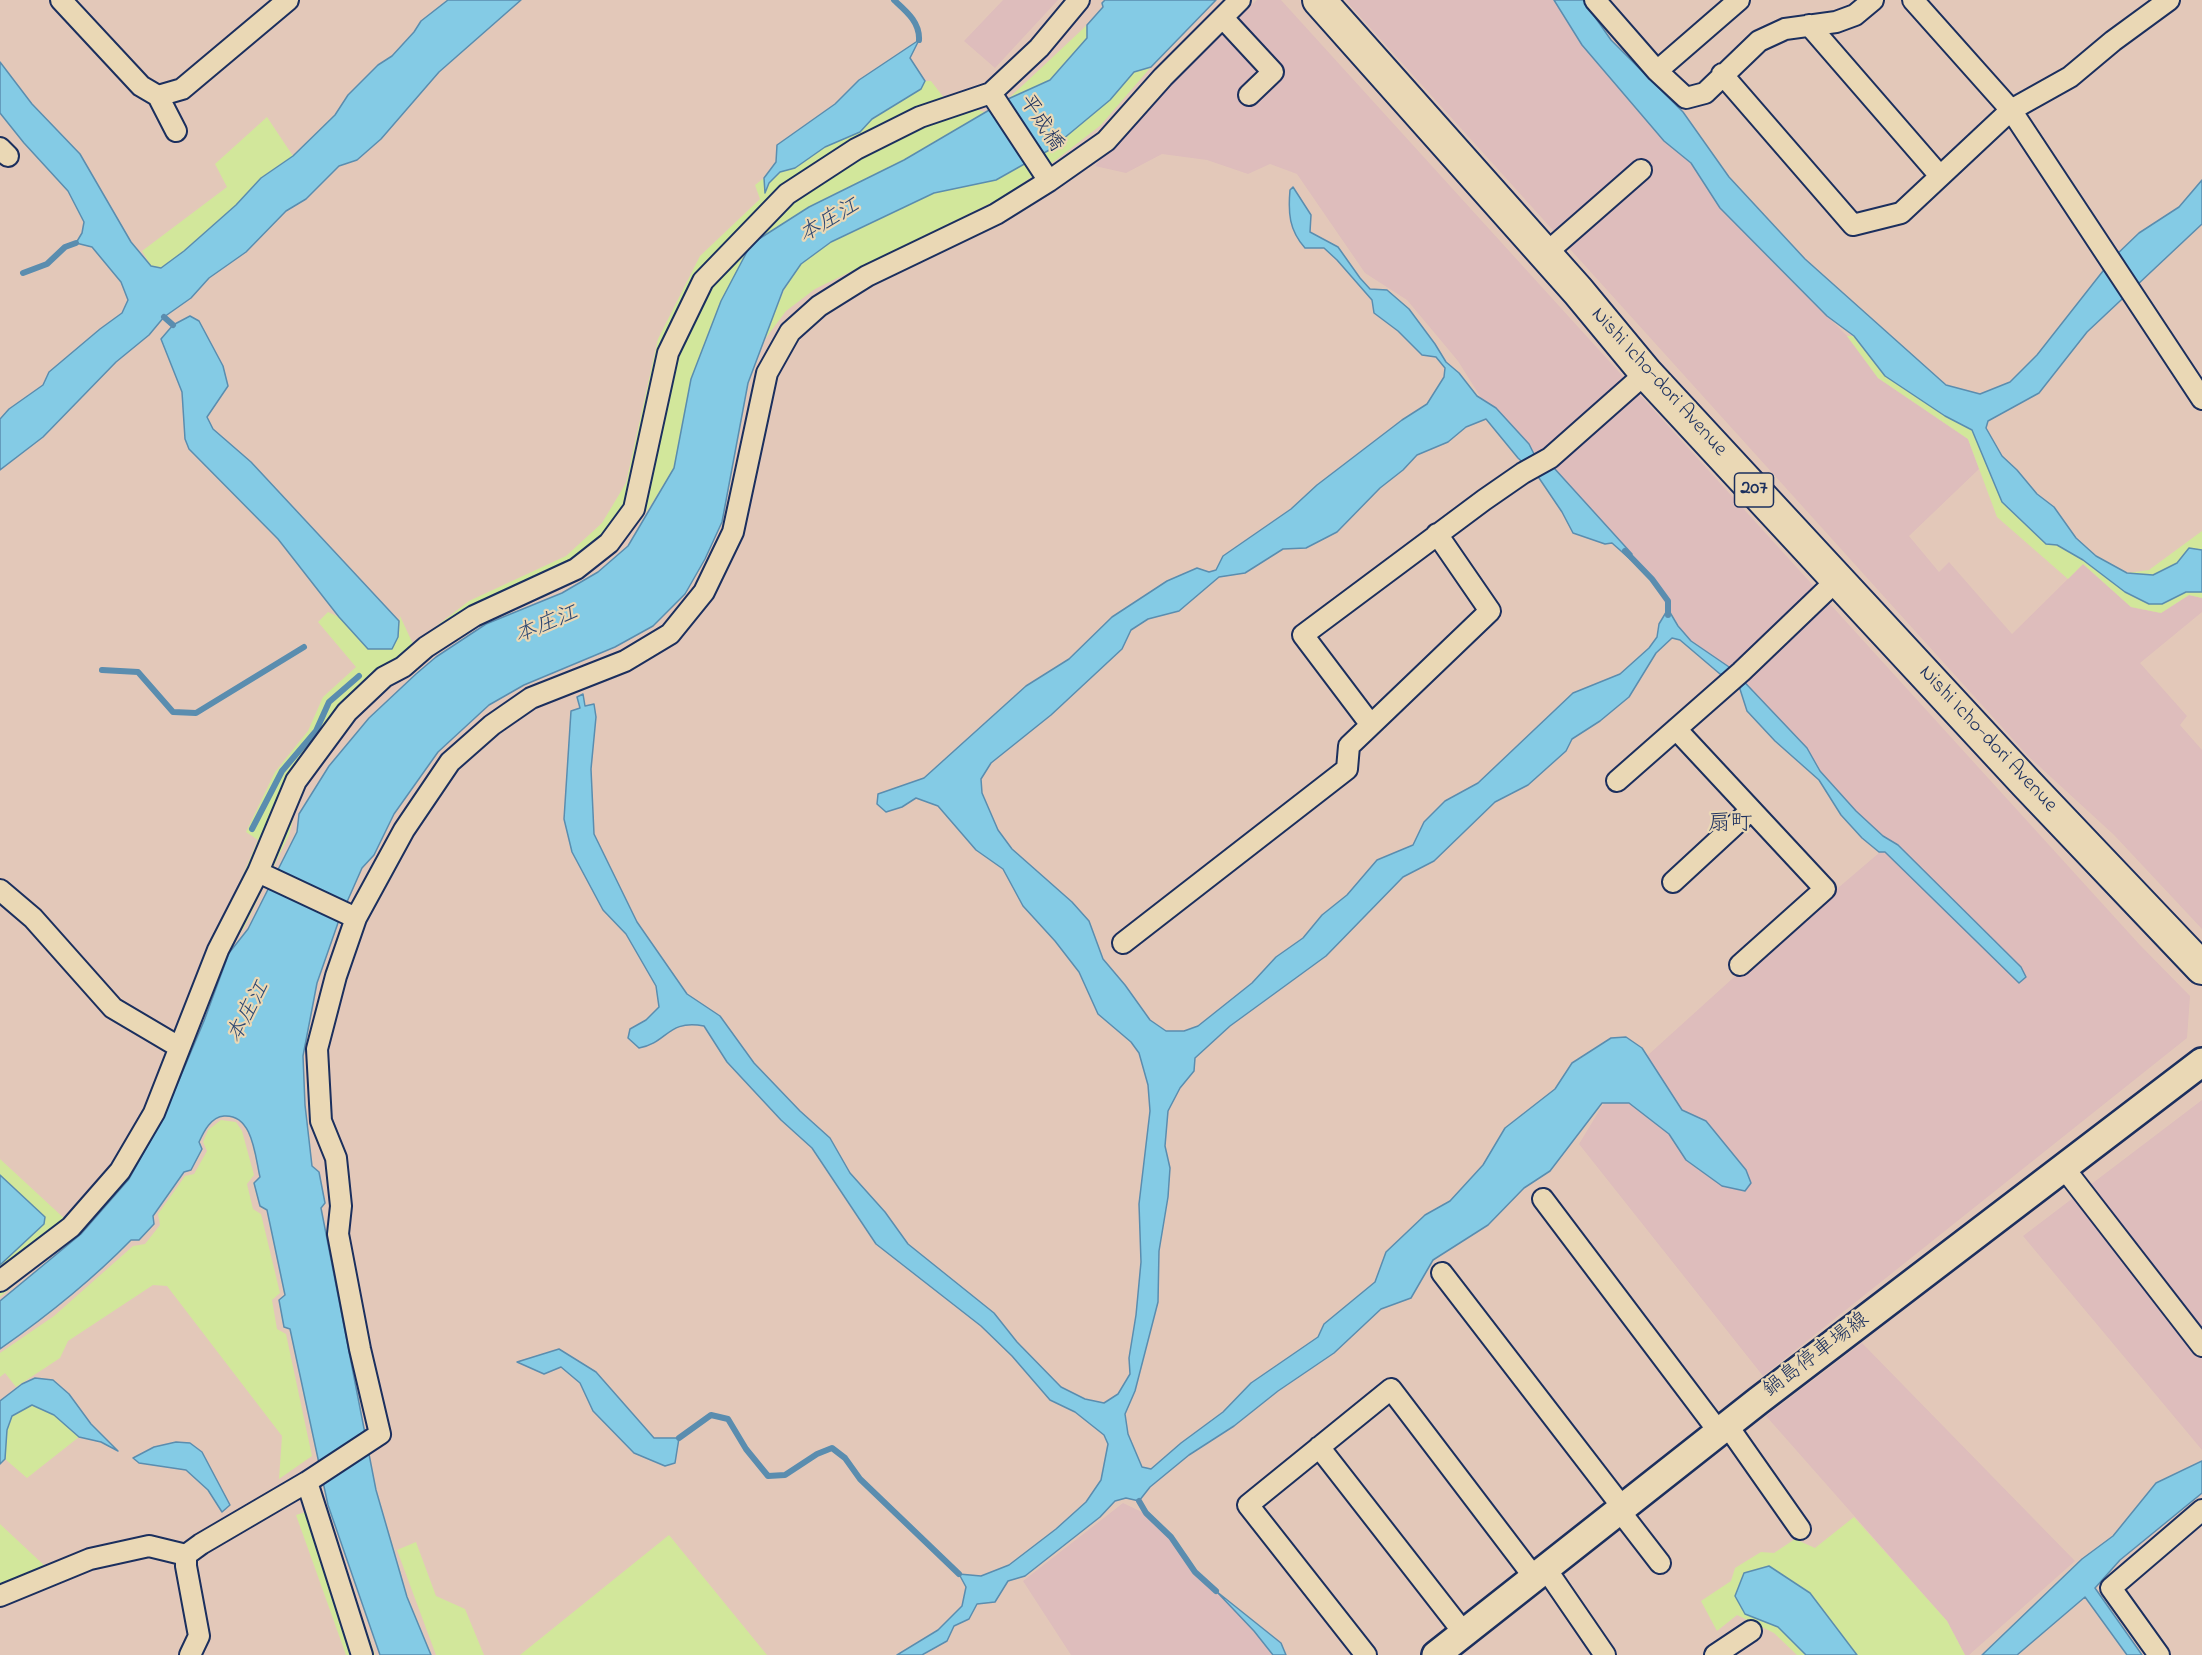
<!DOCTYPE html>
<html>
<head>
<meta charset="utf-8">
<style>
	body { margin:0 }
	canvas { display:block; background:#e3c8b9 }
</style>
</head>
<body>
<canvas width="2202" height="1655"></canvas>
<script>
const ctx = document.querySelector('canvas').getContext('2d');
ctx.lineJoin = 'round';
function paint(path, color) {
  ctx.fillStyle = color;
  ctx.fill(path, 'evenodd');
}
function trace(path, color, width, dash) {
  ctx.strokeStyle = color;
  ctx.lineWidth = width;
  ctx.lineCap = dash ? 'butt' : 'round';
  ctx.setLineDash(dash || []);
  ctx.stroke(path);
}
function drawText(font, color, halo, rows, align = 'center') {
  ctx.font = font + ' "Indie Flower","Klee One",sans-serif';
  ctx.lineWidth = 4.5;
  ctx.setLineDash([]);
  ctx.textBaseline = 'middle';
  ctx.strokeStyle = halo;
  ctx.fillStyle = color;
  for (const [text, x, y, turn = 0] of rows) {
    ctx.save();
    ctx.translate(x, y);
    ctx.rotate((+turn || 0) * Math.PI / 180);
    ctx.textAlign = isNaN(turn) ? turn : align;
    if (halo) ctx.strokeText(text, 0, 0);
    ctx.fillText(text, 0, 0);
    ctx.restore();
  }
}
const built = new Path2D(`
	M1003,0H1058L995,68L964,41Z
	M1257,0H1281L2139,944L2190,996L2187,1038L1763,1376L1579,1144L1602,1106L1648,1055L1743,969L1886,847L1725,667L1690,644L1669,609L1637,561L1493,417L1458,361L1407,300L1365,273L1297,174L1270,164L1248,174L1207,160L1162,154L1126,173L1095,166L1158,91Z
	M1345,0H1554L1561,8L1583,45L1664,141L1691,163L1720,208L1847,336L1878,378L1968,439L1979,469L1909,536L1939,572L1949,562L2012,634L2083,564L2131,607L2161,613L2189,595L2202,598V612L2140,663L2187,716L2180,725L2202,750V929L2114,835L2028,756Z
	M2202,1100V1450L2023,1236Z
	M1862,1343L2075,1561L1969,1655H1965L1947,1621L1766,1416Z
	M1123,1503L1144,1513L1170,1538L1193,1574L1229,1604L1254,1631L1273,1655H1071L1023,1581Z`);
const green = new Path2D(`
	M1087,25L1088,38L1050,80L1008,99Z
	M1151,67L1101,125L1056,160L1001,198L815,289L786,311L762,343L784,290L801,264L831,242L934,192L996,180L1110,100L1134,72Z
	M925,81H931L944,98L987,113L904,160L809,207L751,244L721,301L691,379L674,468L649,508L604,559L480,622L431,652L366,702L302,785L289,835L244,928L225,951L162,1114L80,1231L0,1297V1265L45,1217L0,1175V1159L66,1220L115,1165L148,1107L166,1054L258,840L246,832L275,772L308,731L323,697L356,667L318,622L328,612L339,617L368,649L398,637L400,616L413,644L469,601L566,556L602,523L626,483L658,339L700,256L760,199L755,185L764,178L765,191L769,183L780,172L795,168L825,147L860,132L872,119L921,89Z
	M267,117L293,156L261,178L236,205L184,251L161,268L151,266L142,251L227,187L215,164Z
	M1847,336H1854L1885,376L1945,416L1972,430L2002,502L2046,544L2056,545L2083,560L2125,592L2162,604L2186,592H2202V598L2189,595L2161,613L2131,607L2083,564L2068,579L1997,517L1968,439L1878,378Z
	M2202,531V550L2189,548L2177,563L2153,575L2127,573L2149,570Z
	M221,1120L236,1122L242,1131L254,1175L247,1184L253,1209L261,1214L280,1293L272,1300L277,1329L286,1334L312,1456L279,1479L282,1436L167,1286L153,1285L68,1341L60,1358L16,1387L5,1373L0,1377V1353L54,1316L133,1246L145,1244L160,1225L158,1214L185,1176L194,1174L207,1151L203,1142L208,1130Z
	M32,1404L54,1415L79,1437L27,1478L5,1459L7,1430L12,1416Z
	M325,1506L375,1655H346L296,1515Z
	M1854,1517L1947,1621L1965,1655H1857L1810,1593L1745,1614L1778,1627L1806,1655H1797L1774,1633L1737,1615L1717,1631L1701,1601L1731,1581L1735,1568L1761,1552L1774,1553L1795,1539L1815,1548Z
	M0,1524L48,1569L0,1591Z
	M669,1535L767,1655H520Z
	M416,1542L436,1596L465,1609L484,1655H436L397,1550Z`);
const water = new Path2D(`
	M448,0H521L439,72L381,139L357,160L339,166L306,199L286,211L246,252L209,278L191,298L164,317L149,335L116,362L43,437L0,470V419L9,409L43,385L49,372L100,329L122,313L128,300L121,282L92,247L76,243L82,233L84,222L68,191L24,143L0,113V62L32,104L80,154L131,242L151,266L161,268L184,251L236,205L261,178L293,156L335,115L348,95L378,65L392,56L414,32L421,21Z
	M1105,0H1216L1151,67L1134,72L1110,100L1051,149L996,180L934,193L831,242L801,264L783,290L748,383L722,522L705,559L685,594L653,626L615,647L524,685L489,705L438,752L394,814L374,855L362,868L339,920L317,983L303,1056L305,1105L312,1166L319,1172L325,1203L321,1208L376,1490L407,1597L431,1655H380L328,1505L290,1329L284,1327L279,1300L285,1295L267,1210L260,1206L254,1183L260,1177C255,1156 253,1114 224,1116C211,1117 204,1131 199,1142L202,1149L191,1170L184,1172L153,1216L154,1224L139,1240H131C91,1281 47,1316 0,1349V1301L81,1234L129,1179L163,1118L204,1021L229,953L248,929L297,832L299,814L329,766L369,718L416,674L436,657L486,624L562,593L598,572L628,546L674,468L691,379L721,301L751,244L809,207L904,160L1008,99L1050,80L1087,38V25L1103,7L1102,3Z
	M1554,0H1583L1611,40L1683,112L1729,177L1805,259L1946,385L1980,394L2010,382L2037,355L2114,257L2139,233L2179,207L2202,180V224L2087,332L2039,393L1988,421L1986,428L2002,456L2017,470L2037,494L2054,507L2076,538L2096,556L2127,573L2153,575L2177,563L2189,548L2202,550V592H2186L2162,604H2149L2125,592L2083,560L2057,545L2046,544L2002,502L1972,430L1945,416L1885,376L1854,336L1827,316L1720,208L1691,163L1664,141L1582,45Z
	M919,40L910,58L925,81L921,89L872,119L860,132L825,147L795,168L780,172L769,183L765,193L764,178L776,162L777,145L835,104L859,80Z
	M1293,187L1311,215L1310,232L1338,247L1360,278L1370,289L1387,290L1409,309L1435,344L1446,362L1459,373L1477,396L1496,408L1529,444L1534,454L1554,468L1632,554L1630,559L1612,543L1605,544L1573,533L1562,512L1539,478L1518,458L1486,419L1466,427L1448,442L1417,455L1403,470L1380,488L1337,532L1306,548L1283,549L1245,573L1219,577L1179,611L1148,619L1131,630L1122,649L1051,715L991,763L981,779L982,793L998,830L1012,849L1072,902L1089,921L1103,959L1125,985L1150,1020L1166,1031H1184L1198,1026L1252,983L1276,957L1303,938L1322,915L1347,895L1377,860L1413,845L1424,822L1445,801L1478,783L1573,693L1620,674L1649,648L1657,637L1659,624L1668,609L1678,626L1691,641L1732,669L1807,748L1820,771L1856,811L1883,836L1898,845L2021,967L2026,977L2019,983L1885,852H1879L1862,838L1841,815L1819,780L1775,741L1747,711L1739,686L1729,675L1720,674L1680,640L1672,638L1656,653L1629,697L1600,721L1572,739L1566,751L1528,785L1495,802L1434,861L1403,877L1326,956L1230,1026L1195,1058L1194,1071L1180,1088L1168,1111L1165,1146L1170,1168L1168,1197L1159,1251L1158,1302L1135,1391L1125,1414L1128,1434L1142,1467L1151,1469L1181,1443L1223,1412L1251,1383L1318,1337L1324,1324L1375,1282L1386,1252L1425,1215L1450,1201L1483,1165L1505,1128L1555,1089L1572,1063L1611,1038L1626,1037L1642,1048L1682,1110L1706,1121L1746,1170L1751,1183L1745,1191L1722,1186L1686,1160L1669,1134L1629,1103H1602L1550,1171L1524,1188L1488,1225L1433,1260L1411,1298L1381,1309L1334,1353L1278,1391L1234,1426L1189,1455L1150,1487L1139,1501L1126,1498L1115,1501L1100,1517L1025,1576L1008,1581L995,1602L977,1604L969,1619L954,1626L947,1641L922,1655H897L938,1630L962,1606L966,1587L959,1574L981,1576L1009,1565L1056,1529L1086,1502L1101,1480L1108,1444L1104,1435L1075,1412L1050,1400L1012,1356L981,1326L876,1244L812,1148L781,1120L727,1062L704,1026C667,1019 668,1043 639,1048L628,1038L630,1029L646,1020L659,1007L656,986L626,934L603,910L572,852L564,819L571,711L580,708L577,697L583,694L585,706L594,704L596,717L591,769L594,834L637,922L687,994L720,1016L754,1063L800,1111L830,1138L850,1173L885,1212L908,1244L994,1313L1017,1342L1061,1387L1085,1399L1104,1403L1118,1394L1130,1374L1129,1358L1136,1315L1141,1262L1139,1204L1150,1111L1148,1085L1139,1053L1131,1042L1098,1014L1079,972L1055,941L1023,906L1003,869L976,850L938,806L916,798L902,807L886,812L877,804L878,794L924,778L1026,686L1069,659L1112,617L1167,581L1197,568L1209,572L1216,570L1223,556L1291,509L1317,485L1402,420L1427,404L1444,377L1445,368L1436,357L1422,355L1398,331L1374,313L1372,300L1337,260L1324,248H1305C1289,230 1288,213 1290,190Z
	M190,316L199,321L223,366L228,386L207,417L213,429L251,462L399,621L398,637L392,649H368L339,617L278,539L189,449L185,439L182,392L161,339L173,325Z
	M0,1175L45,1217L44,1224L0,1265Z
	M559,1349L596,1372L654,1438H679L675,1463L665,1466L634,1453L593,1411L580,1383L561,1367L544,1374L517,1362Z
	M35,1378L53,1380L69,1394L91,1424L118,1451L101,1442L79,1437L54,1415L32,1405L12,1416L7,1430L5,1459L0,1464V1401L22,1384Z
	M176,1442L190,1443L202,1452L230,1505L222,1512L208,1490L186,1470L139,1463L133,1458L154,1447Z
	M2202,1461V1493L2120,1560L2095,1588L2142,1655H2127L2085,1597L2017,1655H1982L2082,1559L2113,1536L2156,1483Z
	M1769,1566L1810,1593L1857,1655H1806L1778,1627L1745,1614L1735,1596L1744,1573Z
	M1216,1591L1281,1643L1286,1655H1273L1254,1631Z`);
const stream = new Path2D(`
	M894,0C906,11 920,22 919,40
	M23,273L47,264L65,247L76,243
	M164,317L173,325
	M1625,551L1652,579L1668,601V615
	M102,670L138,672L173,712L196,713L304,647
	M252,829L282,771L316,731L329,702L359,676
	M679,1438L711,1415L728,1419L746,1449L768,1476L785,1475L817,1454L832,1448L845,1458L860,1479L959,1574
	M1139,1501L1146,1513L1171,1537L1195,1572L1216,1591`);
const minor = new Path2D(`
	M61,0L141,86L158,96L182,89L288,0
	M1595,0L1657,71L1686,98L1705,93L1759,41L1785,29L1836,22L1855,15L1873,0
	M1913,0L2011,110L2202,399
	M1223,18L1273,72L1249,95
	M1809,25L1940,176
	M1657,71L1739,0
	M1722,74L1853,225L1901,213L2011,110L2070,77L2113,41L2169,0
	M991,93L1049,181
	M158,96L176,131
	M0,148L8,156
	M1545,254L1641,170
	M1371,725L1490,611L1437,534
	M1676,729L1825,889L1740,965
	M1617,781L1741,672L1837,580
	M258,872L356,918
	M1673,882L1751,810
	M0,890L33,918L113,1008L179,1047
	M1123,943L1347,769L1349,746L1371,725L1303,635L1484,500L1523,473L1550,458L1646,373
	M2064,1168L2202,1346
	M1543,1199L1719,1432
	M1442,1273L1623,1508L1626,1519L1660,1563
	M0,1281L71,1227L120,1171L154,1113L218,950L258,872L296,781L347,712L384,677L403,667L426,647L474,616L576,569L609,543L634,509L668,353L703,281L787,194L856,149L920,117L991,93L1039,48L1079,0
	M1727,1425L1800,1529
	M1319,1447L1464,1633
	M307,1482L362,1655
	M186,1555L201,1544L307,1482L380,1434L360,1349L338,1234L341,1206L336,1158L321,1121L317,1049L336,976L356,918L404,830L450,762L492,725L531,698L625,661L670,634L704,592L733,532L767,373L790,332L819,306L867,276L996,214L1049,181L1106,141L1163,77L1240,0
	M186,1555V1566L199,1636L190,1655
	M1546,1569L1605,1655
	M0,1596L90,1559L149,1546L186,1555
	M1366,1655L1248,1505L1391,1389L1534,1577
	M1715,1655L1751,1631
	M2159,1655L2111,1588L2202,1510`);
const secondary = new Path2D(`
	M1436,1655L1758,1401L2202,1062`);
const trunk = new Path2D(`
	M1319,0L1578,291L1646,373L2026,783L2202,968`);
const shields = [
	[1754,490,39]
];
const shieldNames = [
	["207",1754,490]
];
const streetNames = [
	["平成橋",1040,124,57],
	["Nishi Icho-dori Avenue",1658,383,48],
	["Nishi Icho-dori Avenue",1987,740,47],
	["鍋島停車場線",1817,1356,-37]
];
const waterNames = [
	["本庄江",830,222,-30],
	["本庄江",547,626,-22],
	["本庄江",250,1013,-62]
];
const neighbourhoodNames = [
	["扇町",1730,825]
];
paint(built, '#debdbc');
paint(green, '#d2e79b');
paint(water, '#84cbe5');
trace(water, '#5a8daf', 1.5);
trace(stream, '#5a8daf', 6);
trace(minor, '#1b2f5e', 24);
trace(secondary, '#1b2f5e', 32);
trace(trunk, '#1b2f5e', 36);
trace(minor, '#ead8b5', 20);
trace(secondary, '#ead8b5', 27);
trace(trunk, '#ead8b5', 32);
for (const [x, y, w] of shields) {
  const box = new Path2D();
  box.roundRect(x - w / 2, y - 17, w, 34, 4.5);
  ctx.fillStyle = '#ead8b5';
  ctx.fill(box);
  trace(box, '#1b2f5e', 1.5);
}
drawText('bold 20px', '#1b2f5e', null, shieldNames);
drawText('21px', '#1b2f5e', '#ead8b5', streetNames);
drawText('italic 22px', '#2b4672', '#ead8b5', waterNames);
drawText('22px', '#1b2f5e', '#ead8b5', neighbourhoodNames);
</script>
</body>
</html>
